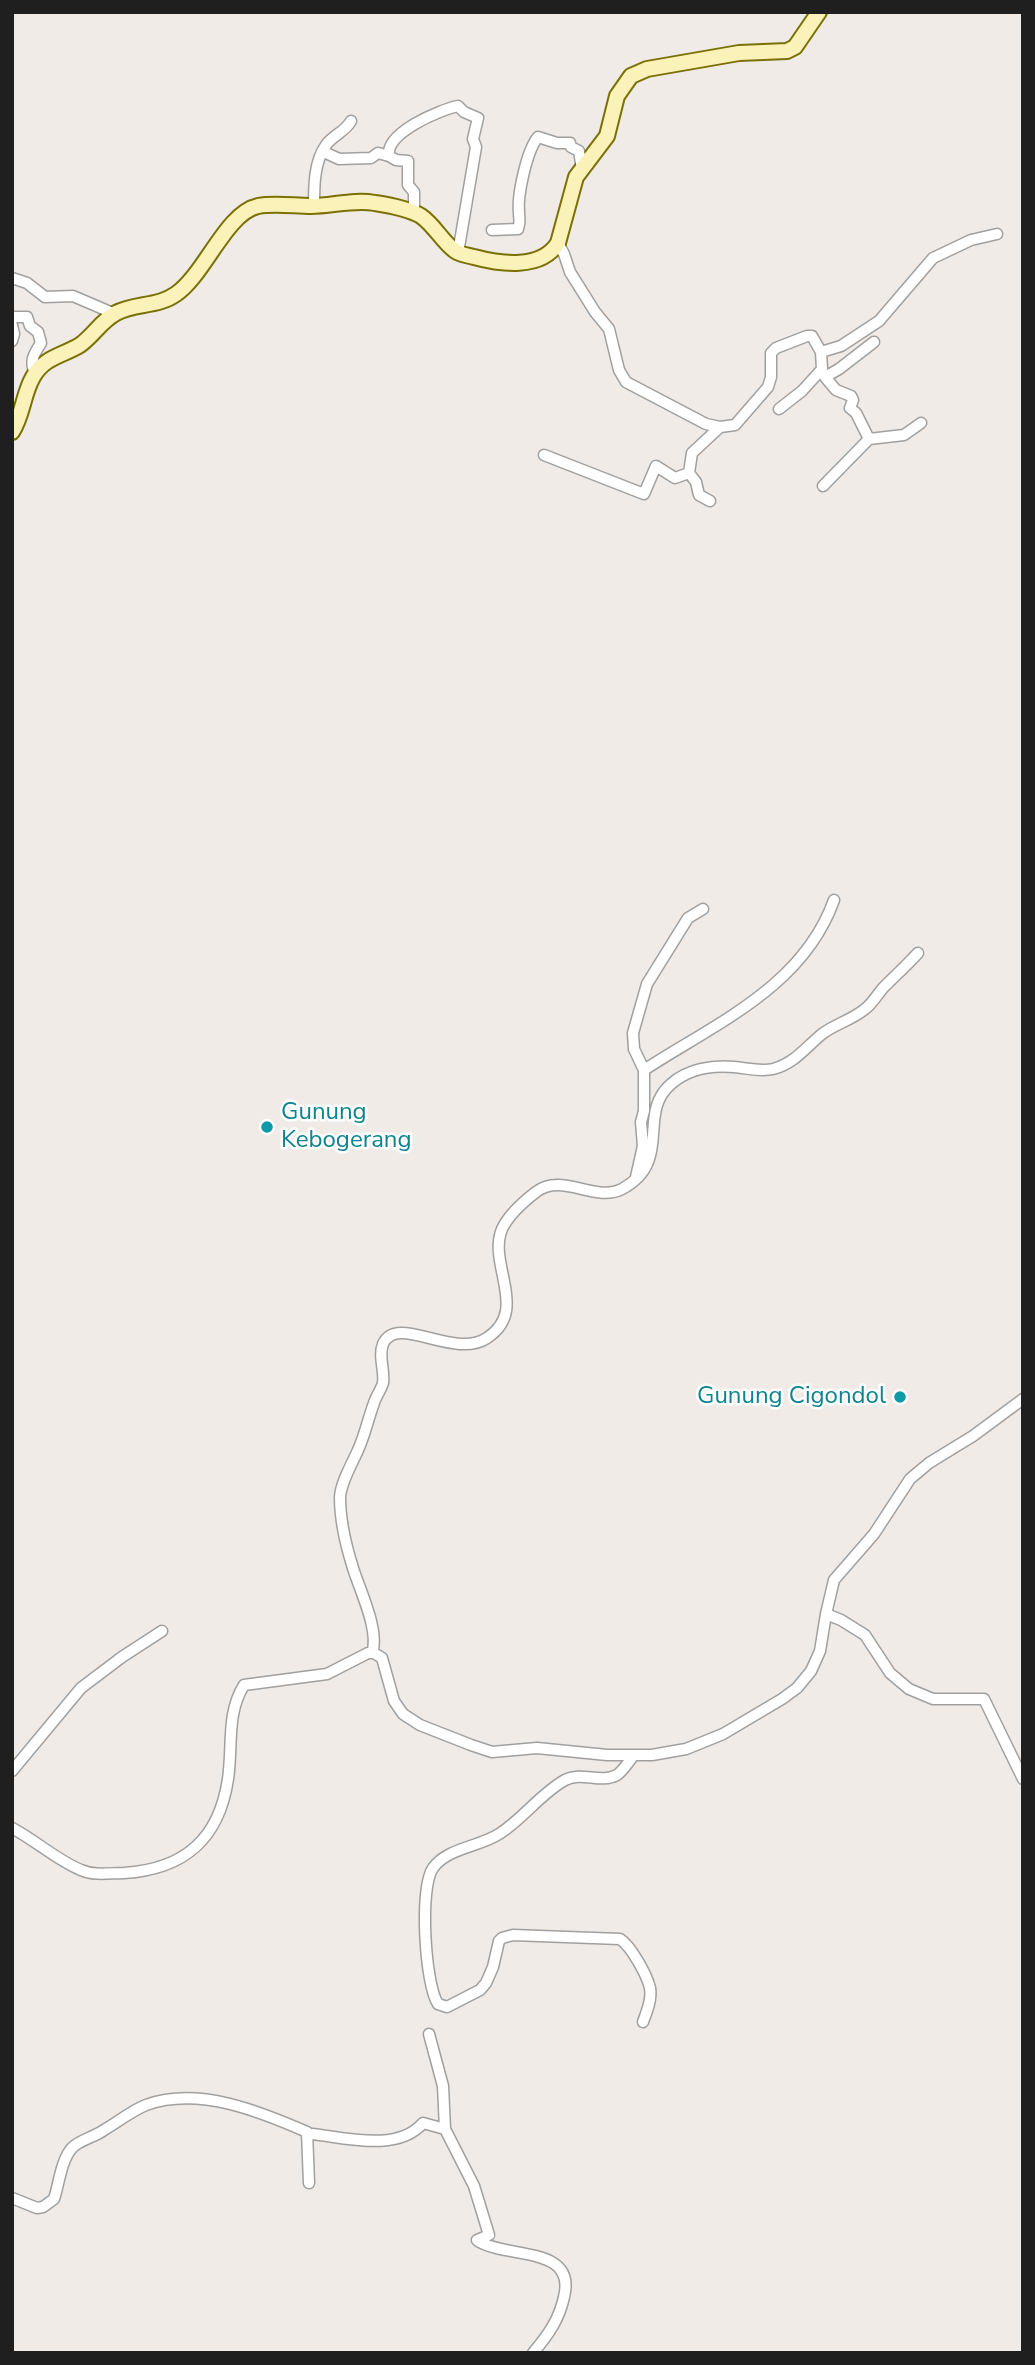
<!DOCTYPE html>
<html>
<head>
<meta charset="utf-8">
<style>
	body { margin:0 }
	#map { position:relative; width:1035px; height:2365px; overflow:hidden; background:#f0ebe6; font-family:"Nunito Sans",sans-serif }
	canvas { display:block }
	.frame { position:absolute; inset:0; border:14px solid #1f1f1f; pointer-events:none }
</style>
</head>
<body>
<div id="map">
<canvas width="1035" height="2365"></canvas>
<div class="frame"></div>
</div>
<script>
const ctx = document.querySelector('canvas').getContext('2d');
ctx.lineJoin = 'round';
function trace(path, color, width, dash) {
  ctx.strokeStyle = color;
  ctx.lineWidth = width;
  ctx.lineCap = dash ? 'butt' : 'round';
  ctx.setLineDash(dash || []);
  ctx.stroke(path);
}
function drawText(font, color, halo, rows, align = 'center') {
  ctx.font = font + ' "Nunito Sans",sans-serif';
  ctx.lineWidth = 5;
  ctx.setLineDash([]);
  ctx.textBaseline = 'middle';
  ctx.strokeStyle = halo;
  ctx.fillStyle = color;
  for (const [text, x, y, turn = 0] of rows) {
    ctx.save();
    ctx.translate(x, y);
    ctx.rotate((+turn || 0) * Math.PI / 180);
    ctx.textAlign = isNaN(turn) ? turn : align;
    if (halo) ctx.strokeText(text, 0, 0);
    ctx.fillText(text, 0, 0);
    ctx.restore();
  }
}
const street = new Path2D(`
	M324,152L339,159L371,158L378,153L389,156C385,133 439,110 458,106L464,112L478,118L473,139L476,147L458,253
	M389,156L396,160L408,161V185L414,192V214
	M314,206C314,186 314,162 326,145C333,135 345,132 351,121
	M492,230L518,229C521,221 519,220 519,213C517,195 527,150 538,137L557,143H570L571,147L579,151L582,169
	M558,243L564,254L570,272L595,312L609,329L619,370L626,382L706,424L720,427L735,425L768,387L771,377V353L776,348L807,336H812L821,352L841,346L879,321L933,258L971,240L997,234
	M12,278L27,283L45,297L73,296L115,314
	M12,317H27L30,326L38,332L41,343C34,354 29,361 35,373
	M12,325L14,334L12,341
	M823,373L825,377L839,369L874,342
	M825,377L836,390L851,396L853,400L850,408L856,413L869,439L904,435L921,423
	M779,409L802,391L822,369L821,352
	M544,455L644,494L656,466L675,478L689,473L692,453L720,427
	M689,473L696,482L699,495L710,501
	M823,486L869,439
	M644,1070L634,1049L633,1033L647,984L688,918L703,909
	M636,1177L643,1146L641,1122L644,1111V1070C716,1023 803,987 834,900
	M826,1614L841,1620L865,1635L890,1673L909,1689L933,1699H984L1023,1779
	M372,1653C380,1631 360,1591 353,1568C346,1546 340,1520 340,1497C341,1482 352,1464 358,1450C365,1435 368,1419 374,1403C376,1396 381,1390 383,1383C385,1371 378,1356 383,1344C397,1313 454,1360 487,1338C530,1310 487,1264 502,1229C509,1214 523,1202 536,1192C562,1172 595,1203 622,1189C674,1161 636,1114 671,1084C688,1069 712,1065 734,1067C747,1068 760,1072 773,1069C795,1063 805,1048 822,1034C835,1024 852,1020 865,1009C872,1004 877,995 883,988C895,976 907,965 918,953
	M634,1755C629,1761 624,1770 617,1775C600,1784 582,1771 565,1780C540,1794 523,1819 499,1834C479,1847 447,1848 433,1868C419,1887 425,1985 438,2004L447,2007L480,1990L486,1983L493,1967L499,1941L502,1938L513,1935L620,1939C631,1946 647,1975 650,1988C652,1999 647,2011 643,2022
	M12,1771L81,1688L122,1657L162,1631
	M12,1828C35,1840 58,1861 81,1870C94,1876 110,1873 124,1873C185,1869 219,1839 228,1779C233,1746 226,1714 244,1685L327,1674L368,1653H374L382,1658L394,1701L403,1714L420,1725L471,1745L492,1752L537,1748L607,1755H652L686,1749L723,1734L782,1699L797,1688L811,1671L820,1651L826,1614L834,1580L874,1534L910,1479L929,1463L973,1436L1023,1399
	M429,2034L443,2086L445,2129
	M307,2132L309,2183
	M12,2198L37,2208L43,2207L54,2199C59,2184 61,2160 72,2148C79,2140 95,2137 104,2130C118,2122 131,2111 146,2105C198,2086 259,2111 307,2132V2136L313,2134C347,2138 398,2152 423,2123L445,2129L474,2186L489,2235L477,2240L478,2241C507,2259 577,2245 564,2297C559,2320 548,2335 533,2353`);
const secondary = new Path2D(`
	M12,432C23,415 23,394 33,377C44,357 62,356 80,345C93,336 101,321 116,313C135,303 158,307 176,294C205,274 226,213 258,206C275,203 294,206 311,206C332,206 354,199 375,203C388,205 409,209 421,216C434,225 442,241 454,250C459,255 468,255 474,257C500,264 541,270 558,243L576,177L607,136L617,96L631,76L647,69L739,53L787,51L795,47L819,12`);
const markers = [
	[267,1127,7,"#0f9aa8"],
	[900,1397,7,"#0f9aa8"]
];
const cultureNames = [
	["Gunung",281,1113],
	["Kebogerang",281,1141],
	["Gunung Cigondol",886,1397,"right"]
];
trace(street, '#a0a0a0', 13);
trace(secondary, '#7a7103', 18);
trace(street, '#fff', 10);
trace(secondary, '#fbf2b9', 14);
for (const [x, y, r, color] of markers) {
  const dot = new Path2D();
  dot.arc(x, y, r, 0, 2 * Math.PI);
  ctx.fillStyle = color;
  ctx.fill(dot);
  trace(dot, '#fff', 2.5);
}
drawText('24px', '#0d838f', '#fff', cultureNames, 'left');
</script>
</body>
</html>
